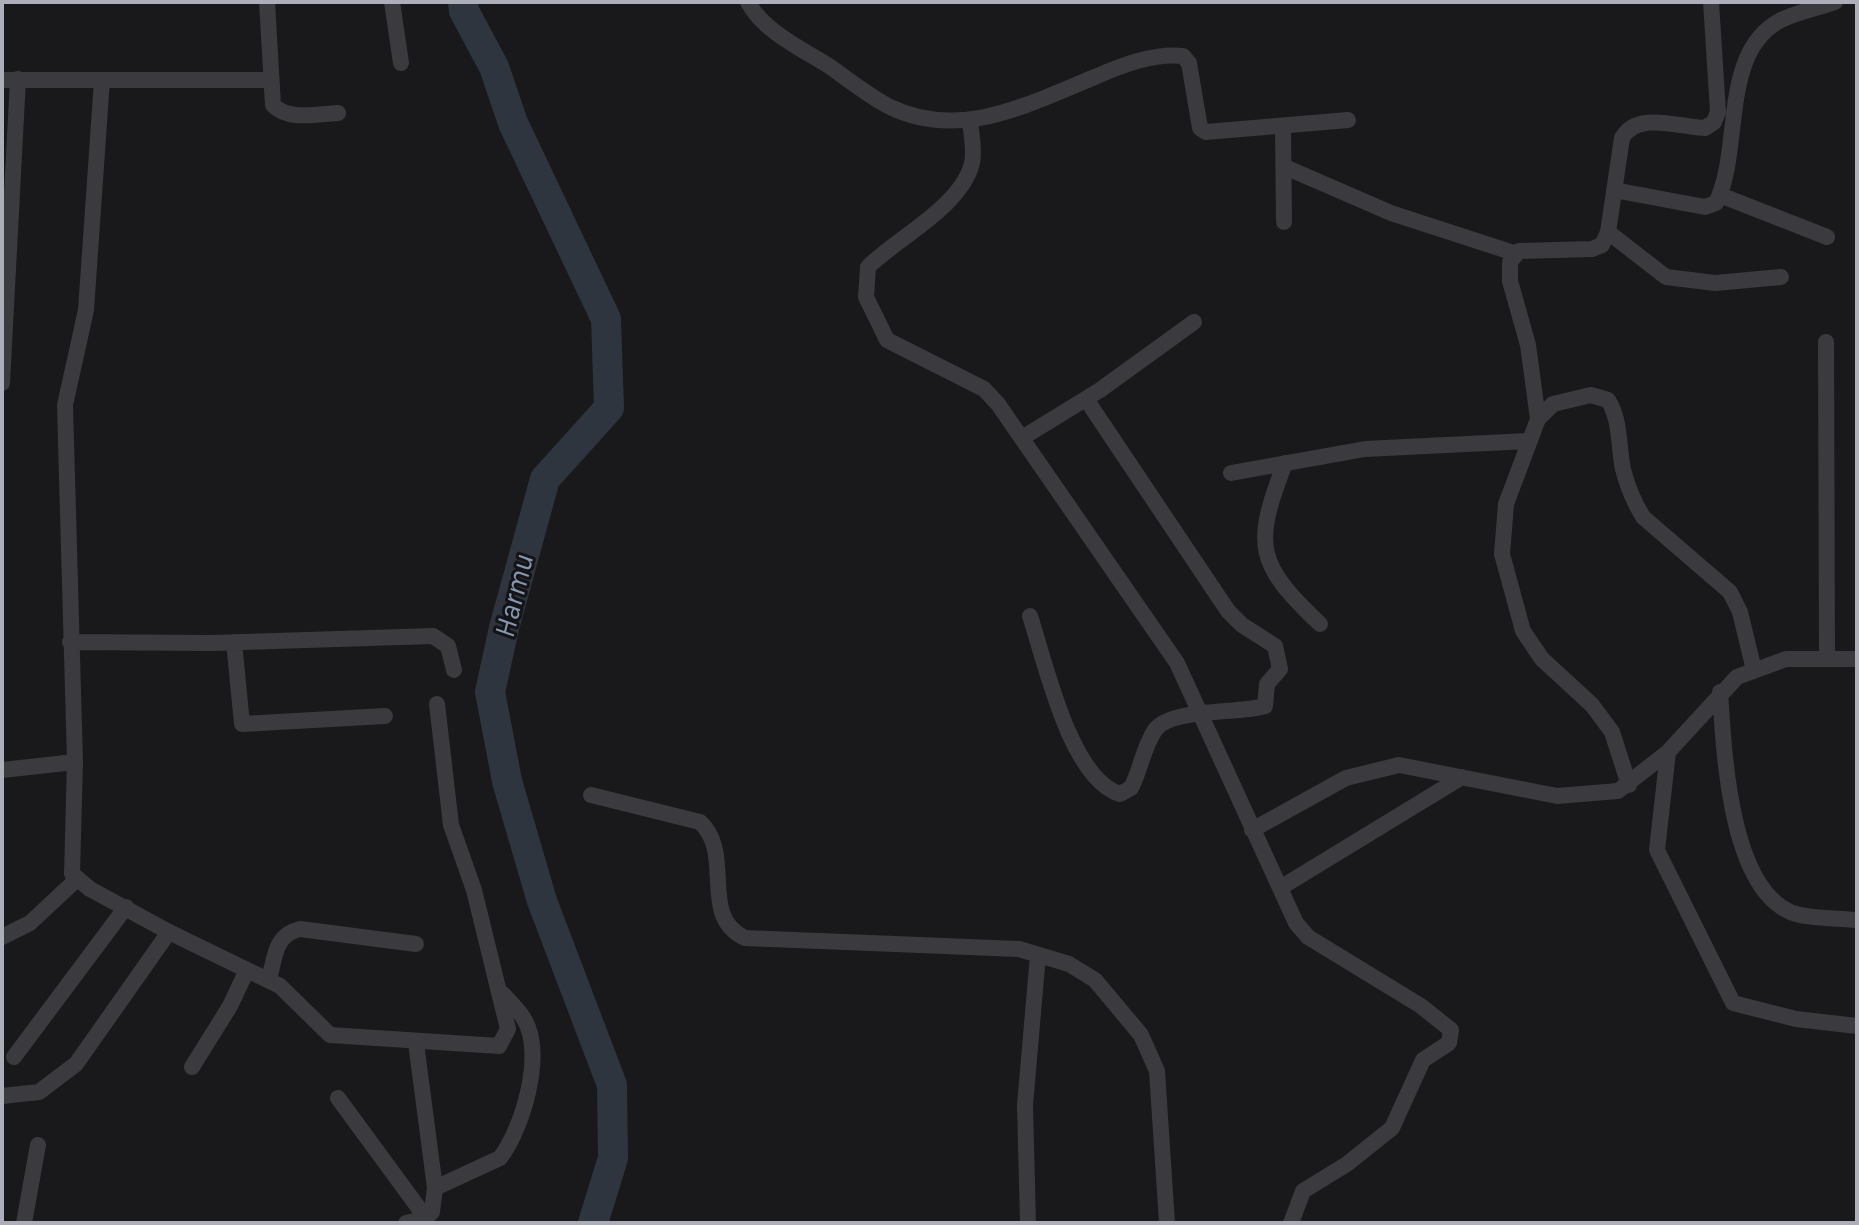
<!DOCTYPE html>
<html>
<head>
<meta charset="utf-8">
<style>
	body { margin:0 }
	#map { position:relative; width:1859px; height:1225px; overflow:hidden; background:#19181a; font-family:Karla,sans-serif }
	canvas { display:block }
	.frame { position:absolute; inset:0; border:4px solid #acaeb9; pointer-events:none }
</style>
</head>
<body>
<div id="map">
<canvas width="1859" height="1225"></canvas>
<div class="frame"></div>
</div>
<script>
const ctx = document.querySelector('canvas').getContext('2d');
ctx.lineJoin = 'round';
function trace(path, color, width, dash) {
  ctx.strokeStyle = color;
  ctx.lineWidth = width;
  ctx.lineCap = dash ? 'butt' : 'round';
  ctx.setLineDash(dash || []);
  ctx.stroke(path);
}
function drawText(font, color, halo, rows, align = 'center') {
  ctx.font = font + ' Karla,sans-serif';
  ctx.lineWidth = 6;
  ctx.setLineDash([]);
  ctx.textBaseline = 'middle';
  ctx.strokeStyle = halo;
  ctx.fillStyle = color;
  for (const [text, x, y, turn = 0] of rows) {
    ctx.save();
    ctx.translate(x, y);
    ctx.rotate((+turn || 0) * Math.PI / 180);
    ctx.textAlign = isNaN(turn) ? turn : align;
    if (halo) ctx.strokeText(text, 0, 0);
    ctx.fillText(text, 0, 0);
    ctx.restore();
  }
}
const river = new Path2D(`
	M463,2L464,11L494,67L513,123L606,319L609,408L545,479L504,628L490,692L507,781L542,901L612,1085L613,1158L593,1223`);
const street = new Path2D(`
	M267,2L273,105C288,121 317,114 338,113
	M392,2L401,63
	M748,2C763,31 802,49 829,66C849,80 869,96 890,107C961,141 1028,104 1095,77C1122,65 1153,53 1183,56L1189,63L1200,128L1206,132L1348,120
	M2,80H270
	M102,80L86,310L65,405L75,762L72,874L90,889L169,932L280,986L330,1035L499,1046L508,1029L474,890L451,825L437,704
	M970,120C971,134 975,150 972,163C962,206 897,238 868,267L866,297L887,340L984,389L998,404L1177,663L1296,923L1308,937L1421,1006L1451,1030L1449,1043L1423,1060L1392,1128L1347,1164L1303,1191L1291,1223
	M1283,127L1284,222
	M1285,167L1391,213L1514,253
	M1614,190L1705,207L1716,203C1743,149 1719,52 1781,20C1798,12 1818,8 1835,2
	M1720,195L1827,237
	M1608,232L1666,277L1715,283L1781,277
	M1826,342L1827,658
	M2,383L18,79
	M1538,419L1528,345L1510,281V262L1519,251L1592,249L1602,245L1608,232L1622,138C1637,111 1678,127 1705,128L1714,122L1718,112L1711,2
	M1022,438L1100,390L1194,322
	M1285,463C1253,546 1256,563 1320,624
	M1231,473L1365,449L1528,441
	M1030,616C1045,661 1070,779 1120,794L1131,788C1141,769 1143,748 1155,730C1170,708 1239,714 1265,706L1267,684L1280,669L1275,646L1242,625L1228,611L1086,399
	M70,642L211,643L433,636L448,646L454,670
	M234,642L242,724L385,716
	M1720,692C1724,750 1729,893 1796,914C1814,919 1838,918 1857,920
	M1668,752L1657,850L1733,1003L1796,1019L1857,1026
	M2,770L75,762
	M1629,785L1612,732L1592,705L1542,659L1523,631L1502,554L1506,504L1538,419L1553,404L1591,395L1608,400C1621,421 1618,445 1623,469C1627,486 1634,502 1643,517L1730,592L1740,612L1754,670
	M591,795L700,822C735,854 698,916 745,938L1019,949L1069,964L1095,980L1141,1035L1157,1071L1167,1223
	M1252,830L1346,778L1399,765L1557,796L1618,791L1668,752L1737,677L1786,659H1857
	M1280,888L1462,777
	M2,937L30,923L76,880
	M269,980C275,958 274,935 300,929L416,944
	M14,1057L126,907
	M192,1067L230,1006L247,970
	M2,1096L39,1092L76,1064L169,932
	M338,1098L426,1218
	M435,1188L500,1158C523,1128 545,1053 524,1019C519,1010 510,1002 503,994
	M24,1223L38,1145
	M406,1223L426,1218L432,1212L435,1188L416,1043
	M1028,1223L1025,1105L1038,955`);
const waterNames = [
	["Harmu",515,596,-76]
];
trace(river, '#2f353e', 30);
trace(street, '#3a3a3f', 16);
drawText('italic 30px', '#8597b2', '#141315', waterNames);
</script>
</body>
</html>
